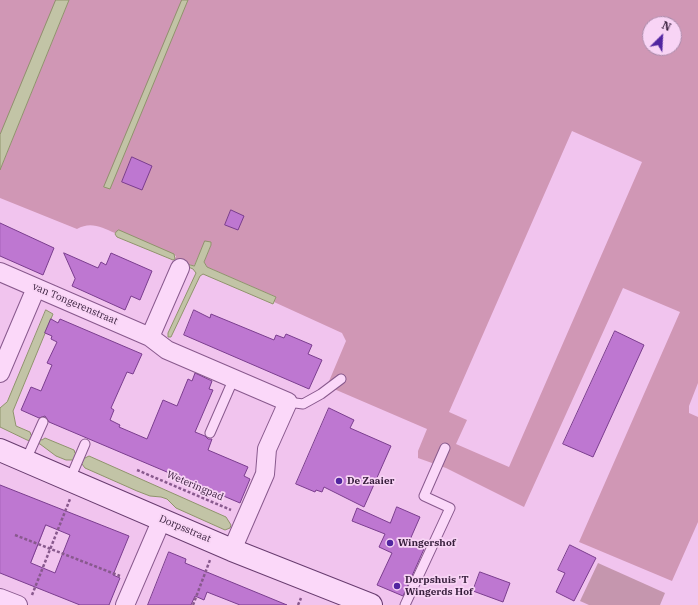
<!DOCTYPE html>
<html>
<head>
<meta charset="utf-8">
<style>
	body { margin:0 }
	#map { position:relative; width:698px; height:605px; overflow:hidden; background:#f1c4ee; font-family:"IBM Plex Serif",serif }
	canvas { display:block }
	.north { position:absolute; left:642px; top:16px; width:40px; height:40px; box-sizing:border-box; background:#f8d4f5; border:1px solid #ab8bab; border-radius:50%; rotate:24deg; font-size:11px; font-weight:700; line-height:16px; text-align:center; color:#371e3c }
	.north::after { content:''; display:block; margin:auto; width:14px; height:18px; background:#5125a0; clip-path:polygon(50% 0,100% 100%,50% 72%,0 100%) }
</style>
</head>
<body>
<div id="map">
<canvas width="698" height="605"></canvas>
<div class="north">N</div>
</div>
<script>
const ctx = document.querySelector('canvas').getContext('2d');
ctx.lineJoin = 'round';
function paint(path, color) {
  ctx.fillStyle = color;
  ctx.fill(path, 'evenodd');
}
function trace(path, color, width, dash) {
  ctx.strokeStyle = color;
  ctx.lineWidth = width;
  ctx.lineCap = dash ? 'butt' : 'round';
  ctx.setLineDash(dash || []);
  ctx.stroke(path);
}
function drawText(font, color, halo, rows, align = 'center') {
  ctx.font = font + ' "IBM Plex Serif",serif';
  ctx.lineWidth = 3.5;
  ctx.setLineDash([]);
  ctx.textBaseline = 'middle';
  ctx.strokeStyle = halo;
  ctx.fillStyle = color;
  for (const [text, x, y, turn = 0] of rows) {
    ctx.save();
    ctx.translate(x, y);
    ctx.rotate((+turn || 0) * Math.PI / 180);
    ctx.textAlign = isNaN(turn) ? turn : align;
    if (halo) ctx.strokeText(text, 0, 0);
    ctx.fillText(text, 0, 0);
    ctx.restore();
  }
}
const green = new Path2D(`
	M0,0H61L0,149Z
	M69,0H698V383L689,406V413L698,417V522L672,581L579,542L680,312L623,288L524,507L446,468L418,458V451L427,429L327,386L346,341L342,333L274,302L276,297L207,267L204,262L211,245L205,242L194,266L175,259L176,256L116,232L115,233C102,227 90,221 77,229L0,198V170ZM650,24H674V48H650ZM572,131L642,162L509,467L456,444L467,420L449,412Z`);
const cemetery = new Path2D(`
	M598,563L665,593L660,605H589L580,601Z`);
const water = new Path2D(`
	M56,0H69L0,170V135Z
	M182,0H188L110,189L104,187Z
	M119,230L174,254L175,259L173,260L117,237L115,234L116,232Z
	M205,241L211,242V245L204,262L207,267L276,297L273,304L203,274L200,276L171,337H168V333L196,273L193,269L186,266L187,264L194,266Z
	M46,310L53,314L13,411L16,426L30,432L31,435L42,440L45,438L74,450L75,453L85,458L89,456L226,517L231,525L230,528L225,530L176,508L167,499L161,497L150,496L137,491L85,468L82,464L72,460H66L56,456L40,444L27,440L0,427V408L7,402Z`);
const building = new Path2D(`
	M132,157L152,166L142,190L122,182Z
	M231,210L244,216L238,230L225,225Z
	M0,223L54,248L43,275L0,256Z
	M64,253L98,268L101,262L106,265L111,253L152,271L140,300L131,296L125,310L72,286L75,279Z
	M194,310L210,318L211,314L274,340L276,335L284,338L286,334L312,345L308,354L322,360L309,389L184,335Z
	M51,319L58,323L60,319L142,354L133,374L127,372L111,408L114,410L110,420L120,425L119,427L147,439L163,400L177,406L188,379L192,381L195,373L212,381L209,389L213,390L195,432L205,436L208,439H212L208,450L248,467L244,476L250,479L240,503L49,422L45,416L39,418L21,410L31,387L41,391L52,365L47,363L57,342L51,339L52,336L45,333Z
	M615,331L644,345L593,457L563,444Z
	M329,408L354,420L350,428L391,446L364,507L324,487L322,492L316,490L315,492L296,484Z
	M0,485L129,536L113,575L120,578L109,605H80L0,573ZM46,525L70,535L55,573L31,563Z
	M397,507L420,517L409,542L424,549L403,596L377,585L392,553L379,547L385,534L352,521L357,508L390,523Z
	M570,545L596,558L574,601L556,592L565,573L558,570Z
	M169,552L186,559L185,563L287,605H240L207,592L204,600L195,596L191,605H148Z
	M480,572L510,583L503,602L473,591Z`);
const path = new Path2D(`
	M137,470L231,510
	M15,535L120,576
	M32,595L70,499
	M193,605L210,560
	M298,605L301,598`);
const lane = new Path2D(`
	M288,402L303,404L321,394L341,379
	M210,433L234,378
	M26,460L43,422
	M70,479L85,444
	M405,605L450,508L424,496L445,448`);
const street = new Path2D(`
	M0,272L150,337L167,350L288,402L267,449L265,474L232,550
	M150,337L180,268
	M0,373L36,288
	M0,598L18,605
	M125,605L162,519`);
const secondary = new Path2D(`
	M0,450L232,550L371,605`);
const markers = [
	[339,481,4,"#5125a0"],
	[390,543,4,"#5125a0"],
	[397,586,4,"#5125a0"]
];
const streetNames = [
	["van Tongerenstraat",75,304,23],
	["Weteringpad",195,486,23],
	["Dorpsstraat",185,529,23]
];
const poiNames = [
	["De Zaaier",347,481],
	["Wingershof",398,543],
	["Dorpshuis 'T",405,580],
	["Wingerds Hof",405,592]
];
paint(green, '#d097b5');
paint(cemetery, '#c596ae');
paint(water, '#c2c4a6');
trace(water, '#8f936c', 1);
paint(building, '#be77d1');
trace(building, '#7a3d8e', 1);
trace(lane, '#88598d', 11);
trace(street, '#88598d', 20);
trace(secondary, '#683c6f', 24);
trace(path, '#88598d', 2.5, [3, 2]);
trace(lane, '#fbd8f9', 9);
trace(street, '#fbd8f9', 18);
trace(secondary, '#fbd8f9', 22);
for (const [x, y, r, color] of markers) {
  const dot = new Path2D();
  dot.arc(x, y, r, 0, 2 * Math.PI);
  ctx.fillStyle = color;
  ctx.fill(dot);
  trace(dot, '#f8d4f5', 1.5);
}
drawText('10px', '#371e3c', '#f8d4f5', streetNames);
drawText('bold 10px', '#371e3c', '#f8d4f5', poiNames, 'left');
</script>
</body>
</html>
